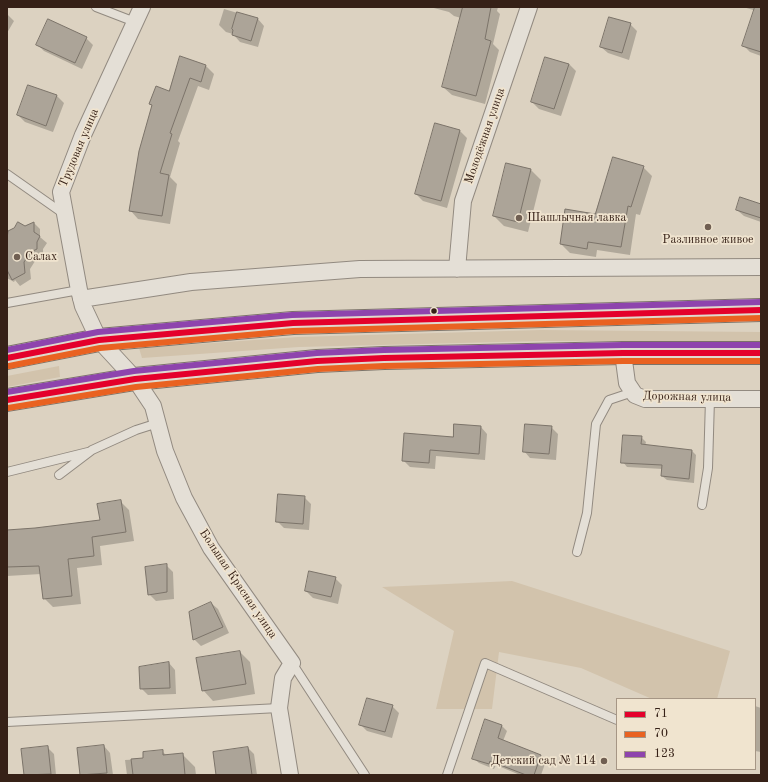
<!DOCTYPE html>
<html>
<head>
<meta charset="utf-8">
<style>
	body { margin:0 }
	#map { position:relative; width:768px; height:782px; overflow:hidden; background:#dcd2c1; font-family:"Old Standard TT",serif }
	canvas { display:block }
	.frame { position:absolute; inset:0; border:8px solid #362117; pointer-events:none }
	.legend { position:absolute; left:616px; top:698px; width:140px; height:72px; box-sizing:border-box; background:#f0e4cf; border:1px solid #a69685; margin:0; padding:5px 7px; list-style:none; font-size:12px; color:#362117 }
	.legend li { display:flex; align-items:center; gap:8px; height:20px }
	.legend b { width:20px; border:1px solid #a69685 }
</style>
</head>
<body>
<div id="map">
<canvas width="768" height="782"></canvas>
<div class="frame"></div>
<ul class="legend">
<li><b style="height:5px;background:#e4002b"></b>71</li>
<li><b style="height:5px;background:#e96221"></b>70</li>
<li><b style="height:5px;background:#8e44ad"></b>123</li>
</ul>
</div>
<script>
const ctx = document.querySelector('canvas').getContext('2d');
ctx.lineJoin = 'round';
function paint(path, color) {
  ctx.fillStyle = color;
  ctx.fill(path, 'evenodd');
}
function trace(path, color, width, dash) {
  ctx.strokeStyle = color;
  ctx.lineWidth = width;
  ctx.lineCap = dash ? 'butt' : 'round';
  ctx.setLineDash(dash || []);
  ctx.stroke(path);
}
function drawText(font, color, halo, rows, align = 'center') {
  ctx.font = font + ' "Old Standard TT",serif';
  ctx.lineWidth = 3.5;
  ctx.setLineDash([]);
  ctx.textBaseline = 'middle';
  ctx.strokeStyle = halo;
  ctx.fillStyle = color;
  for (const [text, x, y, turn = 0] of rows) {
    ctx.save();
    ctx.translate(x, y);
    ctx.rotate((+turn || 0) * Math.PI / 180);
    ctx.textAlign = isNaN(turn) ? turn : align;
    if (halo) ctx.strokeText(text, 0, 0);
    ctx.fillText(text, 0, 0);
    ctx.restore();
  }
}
const green = new Path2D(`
	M541,330L761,332V342L542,341L299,347L142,358L139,348L298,337Z
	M59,366L60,377L7,387V376Z
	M512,581L730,651L717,699H652L581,668L499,652L492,709H436L454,631L382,587Z`);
const shadow = new Path2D(`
	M430,7H498L497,11L500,14L493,44L499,50L485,104L452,95L443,87L461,18L454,16L449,12Z
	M743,7H761V10L760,12Z
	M224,9L258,19L264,26L258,47L240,42L233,34L226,32L219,25Z
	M7,14L14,21L7,33Z
	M630,24L637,31L629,60L608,53L601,47Z
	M761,25V56L750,52L743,45Z
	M86,38L93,45L82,69L44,51L38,45Z
	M569,64L576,71L561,116L539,109L532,102Z
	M206,66L214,74L209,90L198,86L178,141L180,143L170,177L177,184L170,224L138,219L130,210L153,106L150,104L169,92Z
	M29,86L57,96L64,103L53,132L25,122L18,115Z
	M435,124L460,131L467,138L447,208L423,201L416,194Z
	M643,167L652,176L640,215L636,214L630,255L597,250L596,257L570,253L561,244L596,215Z
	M531,170L541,180L528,232L504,226L494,216Z
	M761,205V222L744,216L737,210Z
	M34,223L40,229V237L47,243L43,249V256L37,258L30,269L31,279L20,286L15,280L14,282L7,278V240L24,227Z
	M481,427L487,434L485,460L436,456L435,469L410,467L403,460Z
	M551,427L558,434L556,460L530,458L524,451Z
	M641,437L646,442L645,446L692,451L696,455L694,483L667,480L662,476L663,469L627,467L623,462Z
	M304,497L311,504L309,530L284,528L277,521Z
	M120,501L129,510L134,541L100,546L102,565L77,568L81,604L53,607L44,598L41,574L7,576V531L35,529L101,521Z
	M166,565L173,572L174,599L156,601L149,594Z
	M335,578L342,585L338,604L313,598L306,591Z
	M211,603L218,609L229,633L201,646L194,639Z
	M240,652L250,662L255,694L213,701L203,690Z
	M169,663L175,670L176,694L148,695L141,688Z
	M392,706L399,713L392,738L367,731L361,725Z
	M755,706L761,708V752L755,751Z
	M502,726L507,731L503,741L541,756L546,761L541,775H520L496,765L494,769L479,763L473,758Z
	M104,746L110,753L113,775H81L78,749Z
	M47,747L54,754L56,775H25L22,750Z
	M248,748L254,754L257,775H217Z
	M162,751L167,756L182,754L195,767L196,775H127L125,760L144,759Z`);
const building = new Path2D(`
	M463,7H491L485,39L491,41L476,96L442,87Z
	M755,7H761V52L742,46Z
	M237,12L258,18L251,41L232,35L233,30L232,29Z
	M609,17L631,23L622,53L600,47Z
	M48,19L87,37L75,63L36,45Z
	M180,56L206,65L201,82L190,78L170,133L172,134L160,173L169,175L162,216L129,211L139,151L152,105L149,104L156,86L169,91Z
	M545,57L569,64L554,109L531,102Z
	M28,85L57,95L46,126L17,115Z
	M435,123L460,130L441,201L415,194Z
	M613,157L644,166L631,207L628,206L621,247L588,242L587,249L560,244L565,209L595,214Z
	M506,163L531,169L518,222L493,216Z
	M740,197L761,204V218L736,210Z
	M18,222L25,226L34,222V232L40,236L37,242V249L31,252L24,262L25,273L12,280L7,270V239L8,231L14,228Z
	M454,424L481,426L479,454L430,450L429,463L402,461L404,433L453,437Z
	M525,424L552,426L549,454L523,452Z
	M623,435L642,436L641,444L692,450L689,479L661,476L662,465L621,463Z
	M278,494L305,496L303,524L276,522Z
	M121,500L126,532L92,537L94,556L68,559L72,596L43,599L39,566L7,567V530L35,528L100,520L97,504Z
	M167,564V592L148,595L145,567Z
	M309,571L336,577L331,597L305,591Z
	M211,602L223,627L193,640L189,612Z
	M240,651L246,684L202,691L196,658Z
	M169,662L170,688L140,689L139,667Z
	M367,698L393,705L385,732L359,725Z
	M485,719L502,725L498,738L541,755L534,775H526L490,761L489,764L472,759Z
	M104,745L107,773L80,775L77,748Z
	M48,746L51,774L24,775L21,749Z
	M248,747L252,775H216L213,752Z
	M163,750V755L183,753L185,775H133L131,759L143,758V752Z`);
const service = new Path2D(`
	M96,7L135,22
	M7,174L64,214
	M7,303L79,290
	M7,472L88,452
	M59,475L92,450L136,430L158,423
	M702,505L708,468L710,399
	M577,552L587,513L596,424L609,400L633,392
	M292,663L365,775
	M7,722L279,708
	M447,775L485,663L617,720`);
const minor = new Path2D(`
	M142,7L83,135L61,192L79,290L83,306L99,340L135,379L153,406L165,451L184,498L211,548L292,663L283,678L279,708L290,775
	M457,269L463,201L529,7
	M81,299L191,282L360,269L761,267
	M623,353L627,383L635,395L645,399H761`);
const primary = new Path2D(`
	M7,358L99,340L293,323L761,310
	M7,400L135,379L317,361L384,358L623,353H761`);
const bus1 = new Path2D(`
	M7,358L99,340L293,323L761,310
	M7,400L135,379L317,361L384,358L623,353H761`);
const bus2 = new Path2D(`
	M9,366L100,348L293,331L761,318
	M8,408L136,387L318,369L384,366L623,361H761`);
const bus3 = new Path2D(`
	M7,350L98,332L292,315L761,302
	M7,392L134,371L317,353L384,350L623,345H761`);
const markers = [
	[519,218,4,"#705f52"],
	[708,227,4,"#705f52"],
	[17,257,4,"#705f52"],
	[434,311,3.5,"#362117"],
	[604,761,4,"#705f52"]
];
const streetNames = [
	["Молодёжная улица",485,136,-71],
	["Трудовая улица",79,148,-67],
	["Дорожная улица",687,397,1],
	["Большая Красная улица",238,584,56]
];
const poiNames = [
	["Шашлычная лавка",527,218],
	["Разливное живое",708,240,"center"],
	["Салах",25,257],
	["Детский сад № 114",596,761,"right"]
];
paint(green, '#d2c3ac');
paint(shadow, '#0003');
paint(building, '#aca498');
trace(building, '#7b7369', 1);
trace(service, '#928a80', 10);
trace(minor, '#928a80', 18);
trace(primary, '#7b7369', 24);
trace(service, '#e4dfd6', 8);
trace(minor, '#e4dfd6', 16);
trace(primary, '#dfdacf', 22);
trace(bus1, '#e4002b', 6);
trace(bus2, '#e96221', 6);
trace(bus3, '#8e44ad', 6);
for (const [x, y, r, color] of markers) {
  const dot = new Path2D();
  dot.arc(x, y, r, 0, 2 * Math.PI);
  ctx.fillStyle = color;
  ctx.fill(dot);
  trace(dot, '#f0e4cf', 1.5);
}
drawText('12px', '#362117', '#f0e4cf', streetNames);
drawText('12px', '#362117', '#f0e4cf', poiNames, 'left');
</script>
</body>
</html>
